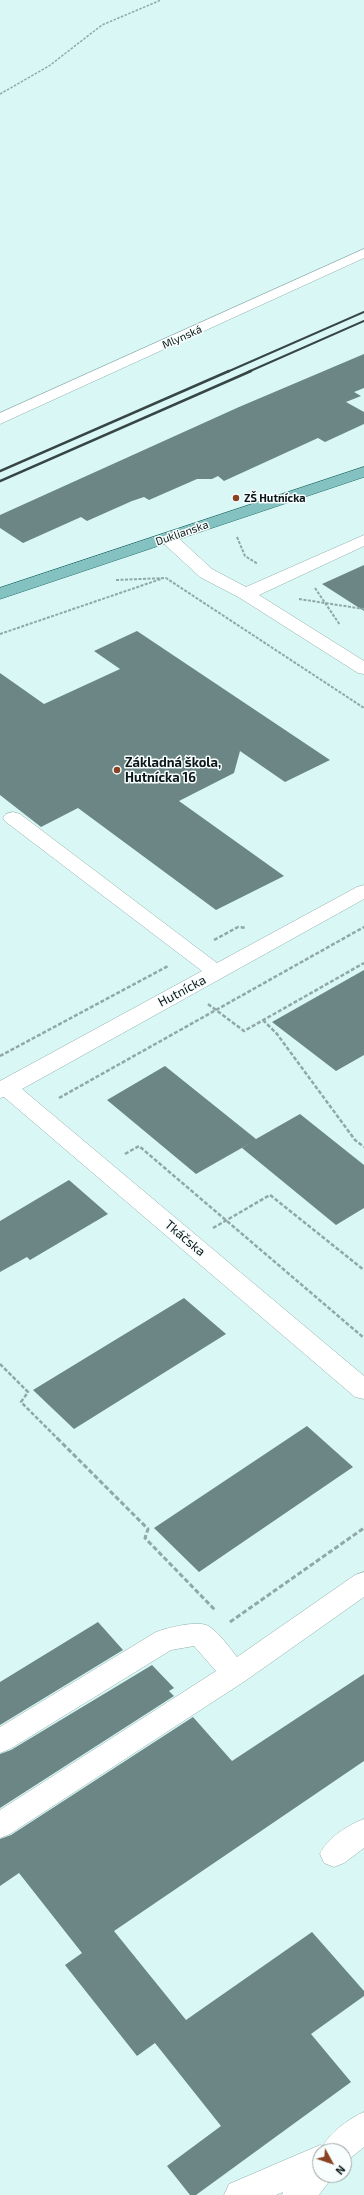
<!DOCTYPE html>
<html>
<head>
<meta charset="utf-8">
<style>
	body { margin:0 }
	#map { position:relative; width:364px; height:2195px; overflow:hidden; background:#d8f7f5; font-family:"Exo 2",sans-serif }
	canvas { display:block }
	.north { position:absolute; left:312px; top:2143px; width:40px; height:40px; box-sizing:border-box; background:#f8fefe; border:1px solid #9aa2a2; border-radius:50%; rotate:130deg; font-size:11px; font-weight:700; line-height:16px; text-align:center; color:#0d1818 }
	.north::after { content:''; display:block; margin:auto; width:14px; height:18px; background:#8a4222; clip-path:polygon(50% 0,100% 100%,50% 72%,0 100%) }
</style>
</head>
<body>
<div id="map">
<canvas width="364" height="2195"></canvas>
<div class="north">N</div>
</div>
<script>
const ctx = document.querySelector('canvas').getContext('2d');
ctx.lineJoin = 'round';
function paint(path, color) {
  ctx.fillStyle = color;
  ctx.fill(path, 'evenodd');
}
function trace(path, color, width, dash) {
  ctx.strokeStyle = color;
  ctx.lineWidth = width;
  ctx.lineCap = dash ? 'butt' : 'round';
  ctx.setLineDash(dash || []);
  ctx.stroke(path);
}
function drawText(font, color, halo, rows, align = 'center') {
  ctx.font = font + ' "Exo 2",sans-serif';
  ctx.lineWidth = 3;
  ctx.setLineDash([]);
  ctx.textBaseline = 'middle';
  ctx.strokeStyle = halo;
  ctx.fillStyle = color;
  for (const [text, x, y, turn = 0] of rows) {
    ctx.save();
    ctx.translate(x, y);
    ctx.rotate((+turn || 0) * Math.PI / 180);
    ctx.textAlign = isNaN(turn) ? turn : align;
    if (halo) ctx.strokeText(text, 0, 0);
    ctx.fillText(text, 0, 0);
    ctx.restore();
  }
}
const building = new Path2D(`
	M364,354V388L354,392L361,396L346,402L364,412V424L325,442L318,438L224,481L218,476L212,479H197L149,500L144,497L132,501L87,521L81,517L23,543L0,528V515L239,407Z
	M364,565V611L322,584Z
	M137,631L330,760L285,782L240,751L234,773L179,801L284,876L216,910L78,808L41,827L0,795V673L44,704L120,669L94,651Z
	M364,970V1055L336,1071L272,1022Z
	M165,1066L256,1139L300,1114L364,1165V1208L336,1225L242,1148L254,1141L196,1174L107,1100Z
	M69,1180L108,1214L30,1260L27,1257L0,1272V1221Z
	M184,1298L226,1334L74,1429L33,1390Z
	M307,1426L353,1467L199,1572L154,1528Z
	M98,1622L123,1650L0,1725V1682Z
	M152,1665L174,1688L169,1691L174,1696L0,1808V1754L11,1750Z
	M364,1674V1761L114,1931L186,2020L312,1932L364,1991V1996L311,2034L351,2082L196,2195H190L167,2166L221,2126L155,2043L137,2056L65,1965L82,1953L19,1873L0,1886V1839L11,1835L193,1717L232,1761Z`);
const pathFar3 = new Path2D(`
	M0,94L49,66L102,25L161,0`);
const pathFar2 = new Path2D(`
	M237,537L245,556L258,564
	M116,580L166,578L364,708
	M315,588L340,625
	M299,599L364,609
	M0,634L161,579`);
const pathFar1 = new Path2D(`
	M214,940L238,927L246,928
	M208,1004L244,1031L364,963
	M263,1020L277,1034L355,1140L364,1147
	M0,1056L168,966
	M59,1098L364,927
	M125,1154L139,1146L364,1338
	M213,1228L270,1195L364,1270
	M0,1364L28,1392L21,1402L58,1439`);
const path = new Path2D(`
	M57,1438L148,1529L145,1538L215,1610
	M230,1622L364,1528`);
const minor = new Path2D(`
	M364,249V258L0,424V413Z
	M168,533L174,534L212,569L246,587L364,535V546L259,595L364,661V674L358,673L240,598L200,577L162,542L159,538L162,534Z
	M13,812L20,814L217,963L357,887L364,885V899L22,1089L364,1376V1399L355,1397L4,1097L0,1098V1081L202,971L6,822L3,818L6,814Z
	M364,1572V1597L245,1681L10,1834L0,1838V1810L216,1671L194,1646L171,1650L10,1749L0,1753V1727L156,1632C167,1628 200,1619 210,1627C220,1634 229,1647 237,1657L355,1575Z
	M364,1819V1848L344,1863L334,1867L324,1863L320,1854C327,1838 348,1825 364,1819Z
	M364,2112V2147L344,2163V2151H320V2175H334L319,2195H282L283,2192L276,2195H224L229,2184L320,2145L323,2146C330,2132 350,2118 364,2112Z`);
const major = new Path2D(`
	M364,467V477L0,599V588Z`);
const railFar1 = new Path2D(`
	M227,372L364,312
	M248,372L364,321`);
const rail = new Path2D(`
	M0,471L229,371
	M0,481L251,371`);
const markers = [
	[236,498,4,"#8a4222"],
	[117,770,4,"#8a4222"]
];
const farStreetnames = [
	["Mlynská",182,337,-24],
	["Duklianska",182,533,-19]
];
const farPoinames = [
	["ZŠ Hutnícka",244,498]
];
const poiNames = [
	["Základná škola,",125,763],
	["Hutnícka 16",125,778]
];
const streetNames = [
	["Hutnícka",182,991,-28],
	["Tkáčska",185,1238,40]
];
paint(building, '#6b8685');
trace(minor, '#92aead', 1);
trace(major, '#246c6b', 1);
trace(pathFar3, '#90a8a6', 1.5, [2.5, 1.5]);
trace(pathFar2, '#90a8a6', 2, [3, 1.5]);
trace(pathFar1, '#90a8a6', 2.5, [4, 2]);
trace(path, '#90a8a6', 3, [5, 2.5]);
paint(minor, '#fff');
paint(major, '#83c2c1');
trace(railFar1, '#374645', 2);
trace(rail, '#374645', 2.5);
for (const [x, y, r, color] of markers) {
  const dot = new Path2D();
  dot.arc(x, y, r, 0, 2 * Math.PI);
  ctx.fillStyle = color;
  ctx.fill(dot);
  trace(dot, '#f8fefe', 1.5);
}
drawText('11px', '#0d1818', '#f8fefe', farStreetnames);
drawText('bold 11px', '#0d1818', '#f8fefe', farPoinames, 'left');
drawText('bold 13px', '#0d1818', '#f8fefe', poiNames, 'left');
drawText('13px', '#0d1818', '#f8fefe', streetNames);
</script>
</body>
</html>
